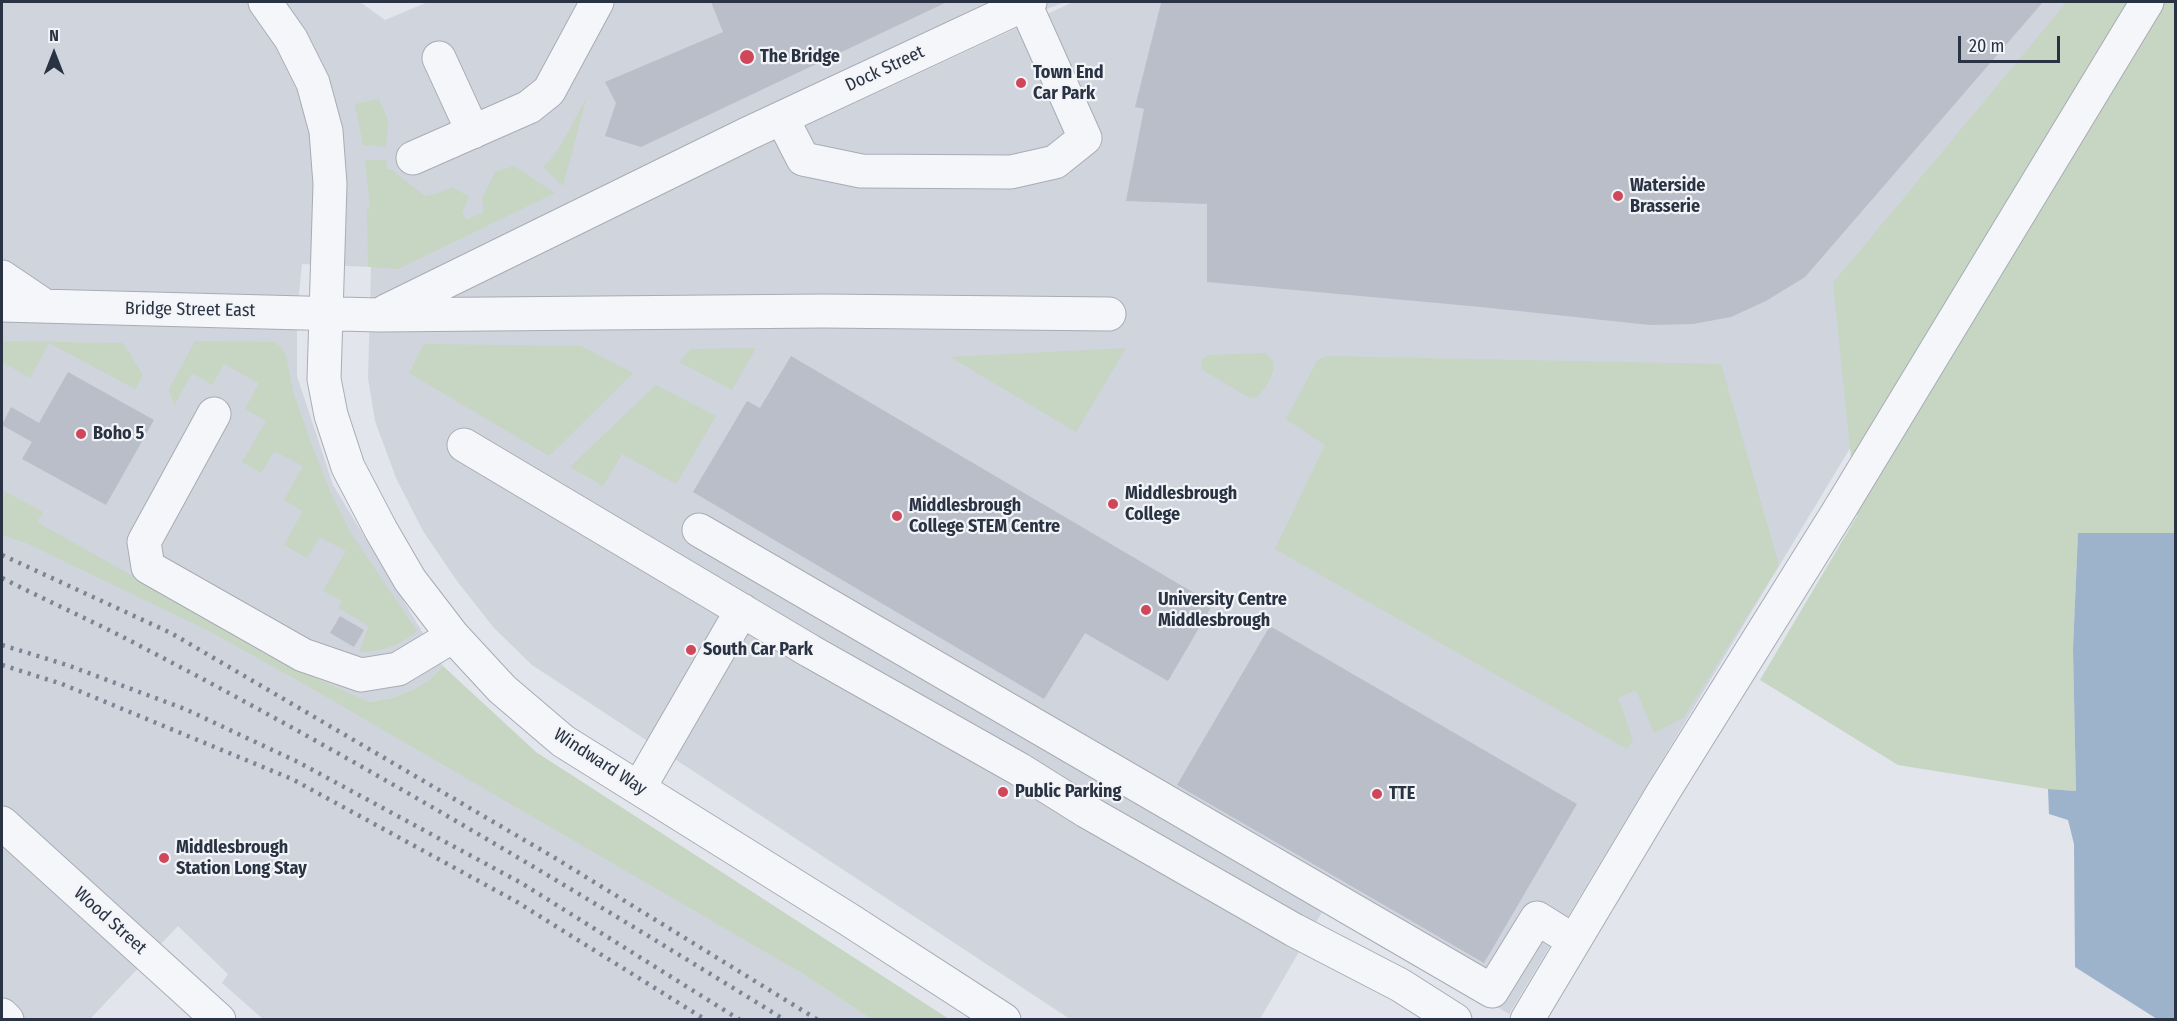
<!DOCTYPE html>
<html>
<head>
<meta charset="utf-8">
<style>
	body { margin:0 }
	#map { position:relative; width:2177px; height:1021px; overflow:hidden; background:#e2e5eb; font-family:"Fira Sans Condensed",sans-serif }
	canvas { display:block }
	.frame { position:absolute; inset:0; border:3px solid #2a3343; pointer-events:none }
	.north { position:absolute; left:24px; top:24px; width:60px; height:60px; -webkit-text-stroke:4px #f2f4f8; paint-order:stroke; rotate:0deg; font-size:16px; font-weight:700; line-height:24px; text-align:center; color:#2a3343 }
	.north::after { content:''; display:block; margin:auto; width:21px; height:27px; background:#2a3343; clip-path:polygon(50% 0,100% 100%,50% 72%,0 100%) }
	.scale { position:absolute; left:1958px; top:36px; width:102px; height:27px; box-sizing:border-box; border:3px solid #2a3343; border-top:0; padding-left:8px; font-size:18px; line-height:21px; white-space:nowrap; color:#2a3343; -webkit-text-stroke:4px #f2f4f8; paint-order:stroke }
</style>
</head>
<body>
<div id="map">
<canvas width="2177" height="1021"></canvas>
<div class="frame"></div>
<div class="north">N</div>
<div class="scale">20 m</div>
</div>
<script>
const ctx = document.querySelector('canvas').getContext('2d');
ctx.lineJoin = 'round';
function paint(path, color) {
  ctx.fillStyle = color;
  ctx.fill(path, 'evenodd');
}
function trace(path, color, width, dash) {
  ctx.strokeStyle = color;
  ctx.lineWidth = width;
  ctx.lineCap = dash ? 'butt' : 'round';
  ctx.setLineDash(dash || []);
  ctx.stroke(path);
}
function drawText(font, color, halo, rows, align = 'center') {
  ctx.font = font + ' "Fira Sans Condensed",sans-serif';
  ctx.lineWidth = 4.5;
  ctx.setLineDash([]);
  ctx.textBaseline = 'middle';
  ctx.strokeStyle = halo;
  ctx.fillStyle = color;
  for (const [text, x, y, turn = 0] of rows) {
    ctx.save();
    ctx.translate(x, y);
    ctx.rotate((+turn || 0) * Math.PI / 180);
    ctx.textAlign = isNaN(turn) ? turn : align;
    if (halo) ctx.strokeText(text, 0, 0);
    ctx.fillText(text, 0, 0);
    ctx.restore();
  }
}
const built = new Path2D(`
	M2,2H360L385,20L428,2H1065L744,125L754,150L1073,2H2119L1509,1014L1325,907L1260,1019H1070L532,665L494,628L457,581L423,531L396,478L375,421L368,378L371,267L302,264L297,313V376L333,485L443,666L429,680L412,690L392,698L369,702L800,972L871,1019H263L222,983L228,974L178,926L90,1019L2,1020Z`);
const green = new Path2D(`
	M2067,2H2175V533H2078L2073,649L2076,791L2048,789L1898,765L1760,680L1857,516L1833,283Z
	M587,96L563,186L543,167C558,156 577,114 587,96Z
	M379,99L388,120L386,147L363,145L355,104Z
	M365,160H386L387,169L392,170L425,196L438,193L453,187L469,197L462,213L466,220L484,212L482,199L495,172L514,166L555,193L398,269L371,267H368L367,209H370Z
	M2,341L123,343L143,375L135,389L49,343L30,378L2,362Z
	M195,341L274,342L281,347L286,356L293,392L313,448L330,491L352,535L417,631C397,647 383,651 359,652L369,626L338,608L342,601L323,591L346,551L320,537L307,558L284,545L303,511L284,500L303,466L274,451L261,473L242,462L266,421L245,409L259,383L224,364L212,385L192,373L174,406L169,389Z
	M424,344L581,346L633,373L549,456L409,373Z
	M756,348L732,390L679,362L691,349Z
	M1126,348L1076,432L950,357Z
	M1266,353C1267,355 1272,360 1273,361C1277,372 1263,392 1256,398L1248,397L1201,369L1202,359L1209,355Z
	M1327,356L1721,364L1779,565L1683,718L1654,733L1636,690L1618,698L1633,740L1627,749L1275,549L1325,445L1286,419L1316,363L1319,359Z
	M656,385L716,416L676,484L622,454L603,486L570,467Z
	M2,490L43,512L37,522L302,672L369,702L392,698L412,690L429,680L443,666L536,752L949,1019H871L800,972L311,688L211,632L26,543L2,535Z`);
const water = new Path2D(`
	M2078,533H2175V1019H2157L2075,967L2074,844L2068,820L2049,814L2048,789L2076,791L2073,649Z`);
const building = new Path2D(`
	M711,2H947L641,147L605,136L616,103L605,82L723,32Z
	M1165,2H2043L1805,277L1766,301L1731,317L1693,324L1650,325L1481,307L1207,282V204L1126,201L1144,109L1135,107L1161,3Z
	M791,356L1213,604L1168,681L1085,633L1044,699L693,492L747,401L760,408Z
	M68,372L154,420L106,505L22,459L32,442L2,425L11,407L39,423Z
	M340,616L364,630L354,647L330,633Z
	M1270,626L1577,804L1484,963L1177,785Z`);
const minor = new Path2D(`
	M265,2L291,39L313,83L326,131L330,184L324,379L331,415L348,467L381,530L410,580L453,636L502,689L563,741L848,919L1004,1020
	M439,58L473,132
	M782,118L803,159L861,171L1011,172L1055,162L1085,138L1025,4
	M413,158L529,107L549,91L597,2
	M2,277L45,306
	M2,305L379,315L823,311L1109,314
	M386,311L747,134L1030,2
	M214,414L144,542L148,567L303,655L361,675L398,669L453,636
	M464,445L810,651L1019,769L1086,811L1294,930L1400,985L1455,1020
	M699,530L1492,991L1537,918L1574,941
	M639,788L742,610
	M2,823L219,1020
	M2,1015L7,1020
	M1527,1020L1662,794L1838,512L2147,2`);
const rail = new Path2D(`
	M2,555L171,633L555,858L818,1020
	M2,578C49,602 97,623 144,648C363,762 575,890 785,1020
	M2,645L67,665L185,709L298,762L523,884L740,1020
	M2,665L62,684L292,779L517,902L706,1020`);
const markers = [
	[747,57,8,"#d0475a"],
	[1021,83,6,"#d0475a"],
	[1618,196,6,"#d0475a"],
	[81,434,6,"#d0475a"],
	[1113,504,6,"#d0475a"],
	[897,516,6,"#d0475a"],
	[1146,610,6,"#d0475a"],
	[691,650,6,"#d0475a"],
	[1003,792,6,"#d0475a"],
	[1377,794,6,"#d0475a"],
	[164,858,6,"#d0475a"]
];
const poiNames = [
	["The Bridge",760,57],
	["Town End",1033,73],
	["Car Park",1033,94],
	["Waterside",1630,186],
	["Brasserie",1630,207],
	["Boho 5",93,434],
	["Middlesbrough",1125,494],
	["College",1125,515],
	["Middlesbrough",909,506],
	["College STEM Centre",909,527],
	["University Centre",1158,600],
	["Middlesbrough",1158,621],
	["South Car Park",703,650],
	["Public Parking",1015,792],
	["TTE",1389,794],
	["Middlesbrough",176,848],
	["Station Long Stay",176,869]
];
const streetNames = [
	["Dock Street",885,69,-25],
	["Bridge Street East",190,310,1],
	["Windward Way",600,762,33],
	["Wood Street",110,921,42]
];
paint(built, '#d0d4dd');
paint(green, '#c7d5c3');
paint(water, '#9db3cb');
paint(building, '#b9bec8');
trace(minor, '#a7acb5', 35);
trace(minor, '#f5f6f9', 33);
trace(rail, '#7b8594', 4.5, [3, 6]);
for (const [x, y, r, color] of markers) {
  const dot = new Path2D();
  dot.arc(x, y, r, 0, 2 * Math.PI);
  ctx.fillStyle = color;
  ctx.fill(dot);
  trace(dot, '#f2f4f8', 2);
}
drawText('bold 18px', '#2a3343', '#f2f4f8', poiNames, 'left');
drawText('18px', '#2a3343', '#f2f4f8', streetNames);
</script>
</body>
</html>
